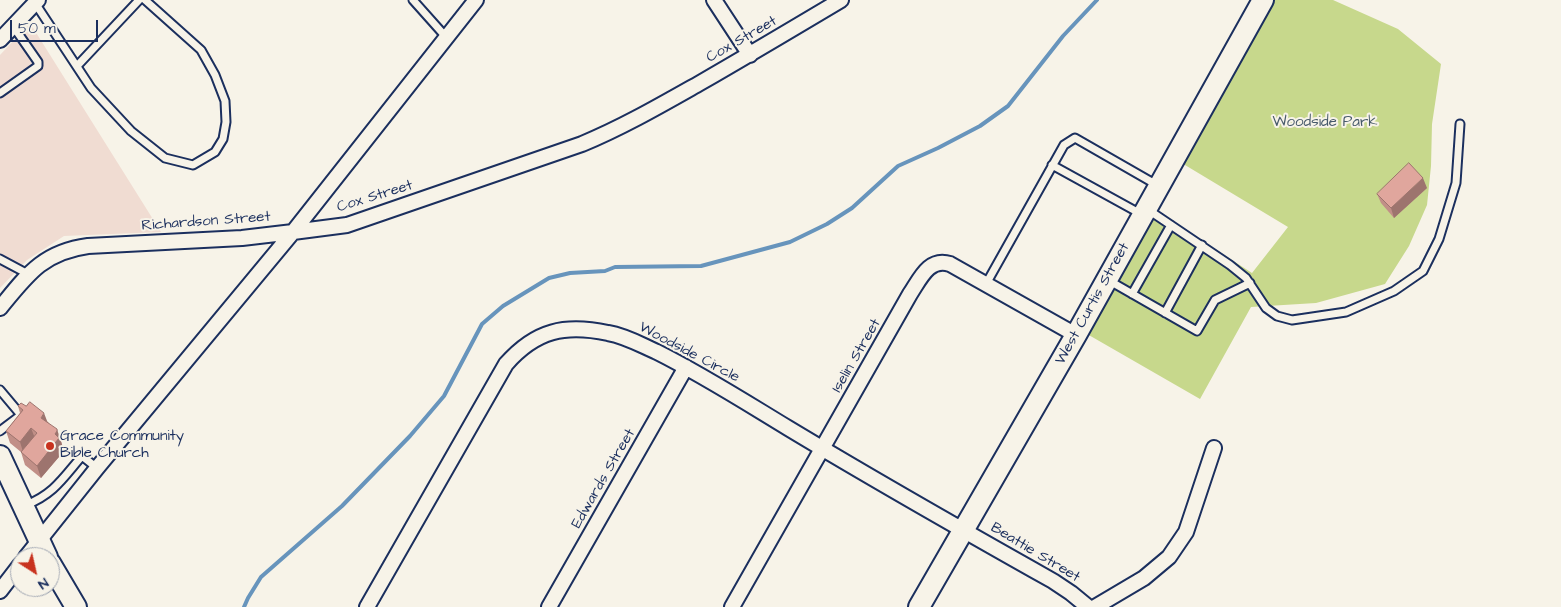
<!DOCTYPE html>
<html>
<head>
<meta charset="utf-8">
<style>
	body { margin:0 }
	#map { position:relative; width:1561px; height:607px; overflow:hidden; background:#f7f3e8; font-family:"Architects Daughter",sans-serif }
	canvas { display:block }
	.north { position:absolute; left:10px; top:547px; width:50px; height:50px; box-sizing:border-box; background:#f7f3e8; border:1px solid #9fa5b1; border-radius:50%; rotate:145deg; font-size:14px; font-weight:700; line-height:20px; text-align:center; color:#1b2f5e }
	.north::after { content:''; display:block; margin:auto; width:18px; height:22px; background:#c8321e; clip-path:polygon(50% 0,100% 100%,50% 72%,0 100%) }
	.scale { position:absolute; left:10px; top:20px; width:88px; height:22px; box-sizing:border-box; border:2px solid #1b2f5e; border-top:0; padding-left:6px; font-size:15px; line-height:18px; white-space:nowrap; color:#1b2f5e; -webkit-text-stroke:4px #f7f3e8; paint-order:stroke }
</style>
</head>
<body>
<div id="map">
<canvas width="1561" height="607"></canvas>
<div class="north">N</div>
<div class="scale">50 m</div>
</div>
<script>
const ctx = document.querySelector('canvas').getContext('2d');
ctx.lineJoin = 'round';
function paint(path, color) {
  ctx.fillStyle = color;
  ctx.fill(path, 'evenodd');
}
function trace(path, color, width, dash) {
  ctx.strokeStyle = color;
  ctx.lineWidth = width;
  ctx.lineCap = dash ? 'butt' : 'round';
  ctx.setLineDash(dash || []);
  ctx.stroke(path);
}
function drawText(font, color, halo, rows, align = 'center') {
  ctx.font = font + ' "Architects Daughter",sans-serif';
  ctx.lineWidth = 4;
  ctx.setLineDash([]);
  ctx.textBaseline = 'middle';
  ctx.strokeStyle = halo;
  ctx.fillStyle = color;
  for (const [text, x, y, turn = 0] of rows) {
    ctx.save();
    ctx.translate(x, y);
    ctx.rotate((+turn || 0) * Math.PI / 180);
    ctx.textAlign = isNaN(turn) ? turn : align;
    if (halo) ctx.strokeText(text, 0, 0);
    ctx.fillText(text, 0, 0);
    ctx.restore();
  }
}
const built = new Path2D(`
	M30,23L161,232L64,236L27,260L0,288V55Z`);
const green = new Path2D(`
	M1271,0H1333L1398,29L1441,64L1432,124L1431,166L1427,205L1409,246L1385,284L1316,303L1251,307L1200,399L1087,334L1155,210L1252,273L1288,227L1180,162Z`);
const stream = new Path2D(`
	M244,607L248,598L261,577L342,506L410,436L444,396L482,324L503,306L549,278L570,273L605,271L615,267L701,266L790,242L827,224L852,208L898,166L938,148L980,126L1008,106L1063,36L1097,0`);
const lane = new Path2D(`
	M413,0L446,37
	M35,3L91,88L131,131L165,158L193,165L215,152L223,139L226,122L225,101L215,75L201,50L145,0
	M77,66L139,0
	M0,93L38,66V62L13,26
	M1052,165L1141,214
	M1147,209L1230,265L1246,278L1266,308L1277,316L1292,320L1346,312L1394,291L1423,271L1439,239L1456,183L1460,124
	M0,259L28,274
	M1108,280L1197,331L1215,300L1250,283
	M986,284L1064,145L1075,138L1082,142L1157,185
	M1132,294L1171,225
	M1165,313L1202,245
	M0,390L21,415L0,431
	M26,505C54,494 63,478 82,456L97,468`);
const street = new Path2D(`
	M714,0L750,55
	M0,40L38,0
	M0,308C27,275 43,252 88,246L242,238L293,232L476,0
	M26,557L97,468L293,232L347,225L582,144C623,127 661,105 700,83C747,56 794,28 841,0
	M0,591L20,565
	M367,607L506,364C536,330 565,324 608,333C626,336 641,345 657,352C703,375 745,402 788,428C876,481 964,531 1053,581L1071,593L1088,607
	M549,607L686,367
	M732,607L910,294C920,279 929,257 950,264L1076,335
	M1095,607L1144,578L1169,557L1186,532L1214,448`);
const secondary = new Path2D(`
	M0,456L47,557
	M50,563L76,607
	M919,607L1076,335L1263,0`);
const wall = new Path2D(`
	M1427,188L1394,218L1381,203L1377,194Z
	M18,406L48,422L61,441L64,451L41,478L25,465L21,452L10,443L6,431L20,413Z`);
const shadedWall = new Path2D(`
	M1423,178L1427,188L1394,218L1391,208Z
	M44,413L49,426L41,418Z
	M31,428L36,441L24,455L20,442Z
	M57,429L64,451L41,478L37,466L55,434Z`);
const building = new Path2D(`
	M1409,163L1423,178L1391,208L1377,194Z
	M30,402L44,413L41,418L57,429V431L55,434L59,438L37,466L21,452L37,433L31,428L20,442L6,431L23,410L18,406L21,403L26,406Z`);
const markers = [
	[50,446,5,"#c8321e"]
];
const streetNames = [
	["Cox Street",742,40,-30],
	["Cox Street",375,197,-17],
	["Richardson Street",206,222,-4],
	["West Curtis Street",1093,304,-61],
	["Woodside Circle",689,353,28],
	["Iselin Street",857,356,-60],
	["Edwards Street",604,479,-60],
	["Beattie Street",1035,553,31]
];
const parkNames = [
	["Woodside Park",1325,123]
];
const poiNames = [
	["Grace Community",60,437],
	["Bible Church",60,454]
];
paint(built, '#f0dcd2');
paint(green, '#c7d88c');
trace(stream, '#6794bc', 4);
trace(lane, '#1b2f5e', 11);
trace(street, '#1b2f5e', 18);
trace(secondary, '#1b2f5e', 24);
trace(lane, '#f7f3e8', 7);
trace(street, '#f7f3e8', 14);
trace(secondary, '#f7f3e8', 20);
paint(wall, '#c18f87');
paint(shadedWall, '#9d746e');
paint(building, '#e0a69d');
trace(building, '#9d746e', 1);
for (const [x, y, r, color] of markers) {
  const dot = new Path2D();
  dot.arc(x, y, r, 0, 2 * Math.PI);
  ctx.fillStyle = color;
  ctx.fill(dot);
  trace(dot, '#f7f3e8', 2);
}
drawText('15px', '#1b2f5e', '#f7f3e8', streetNames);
drawText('15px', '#46596a', '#f7f3e8', parkNames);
drawText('15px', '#1b2f5e', '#f7f3e8', poiNames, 'left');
</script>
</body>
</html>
